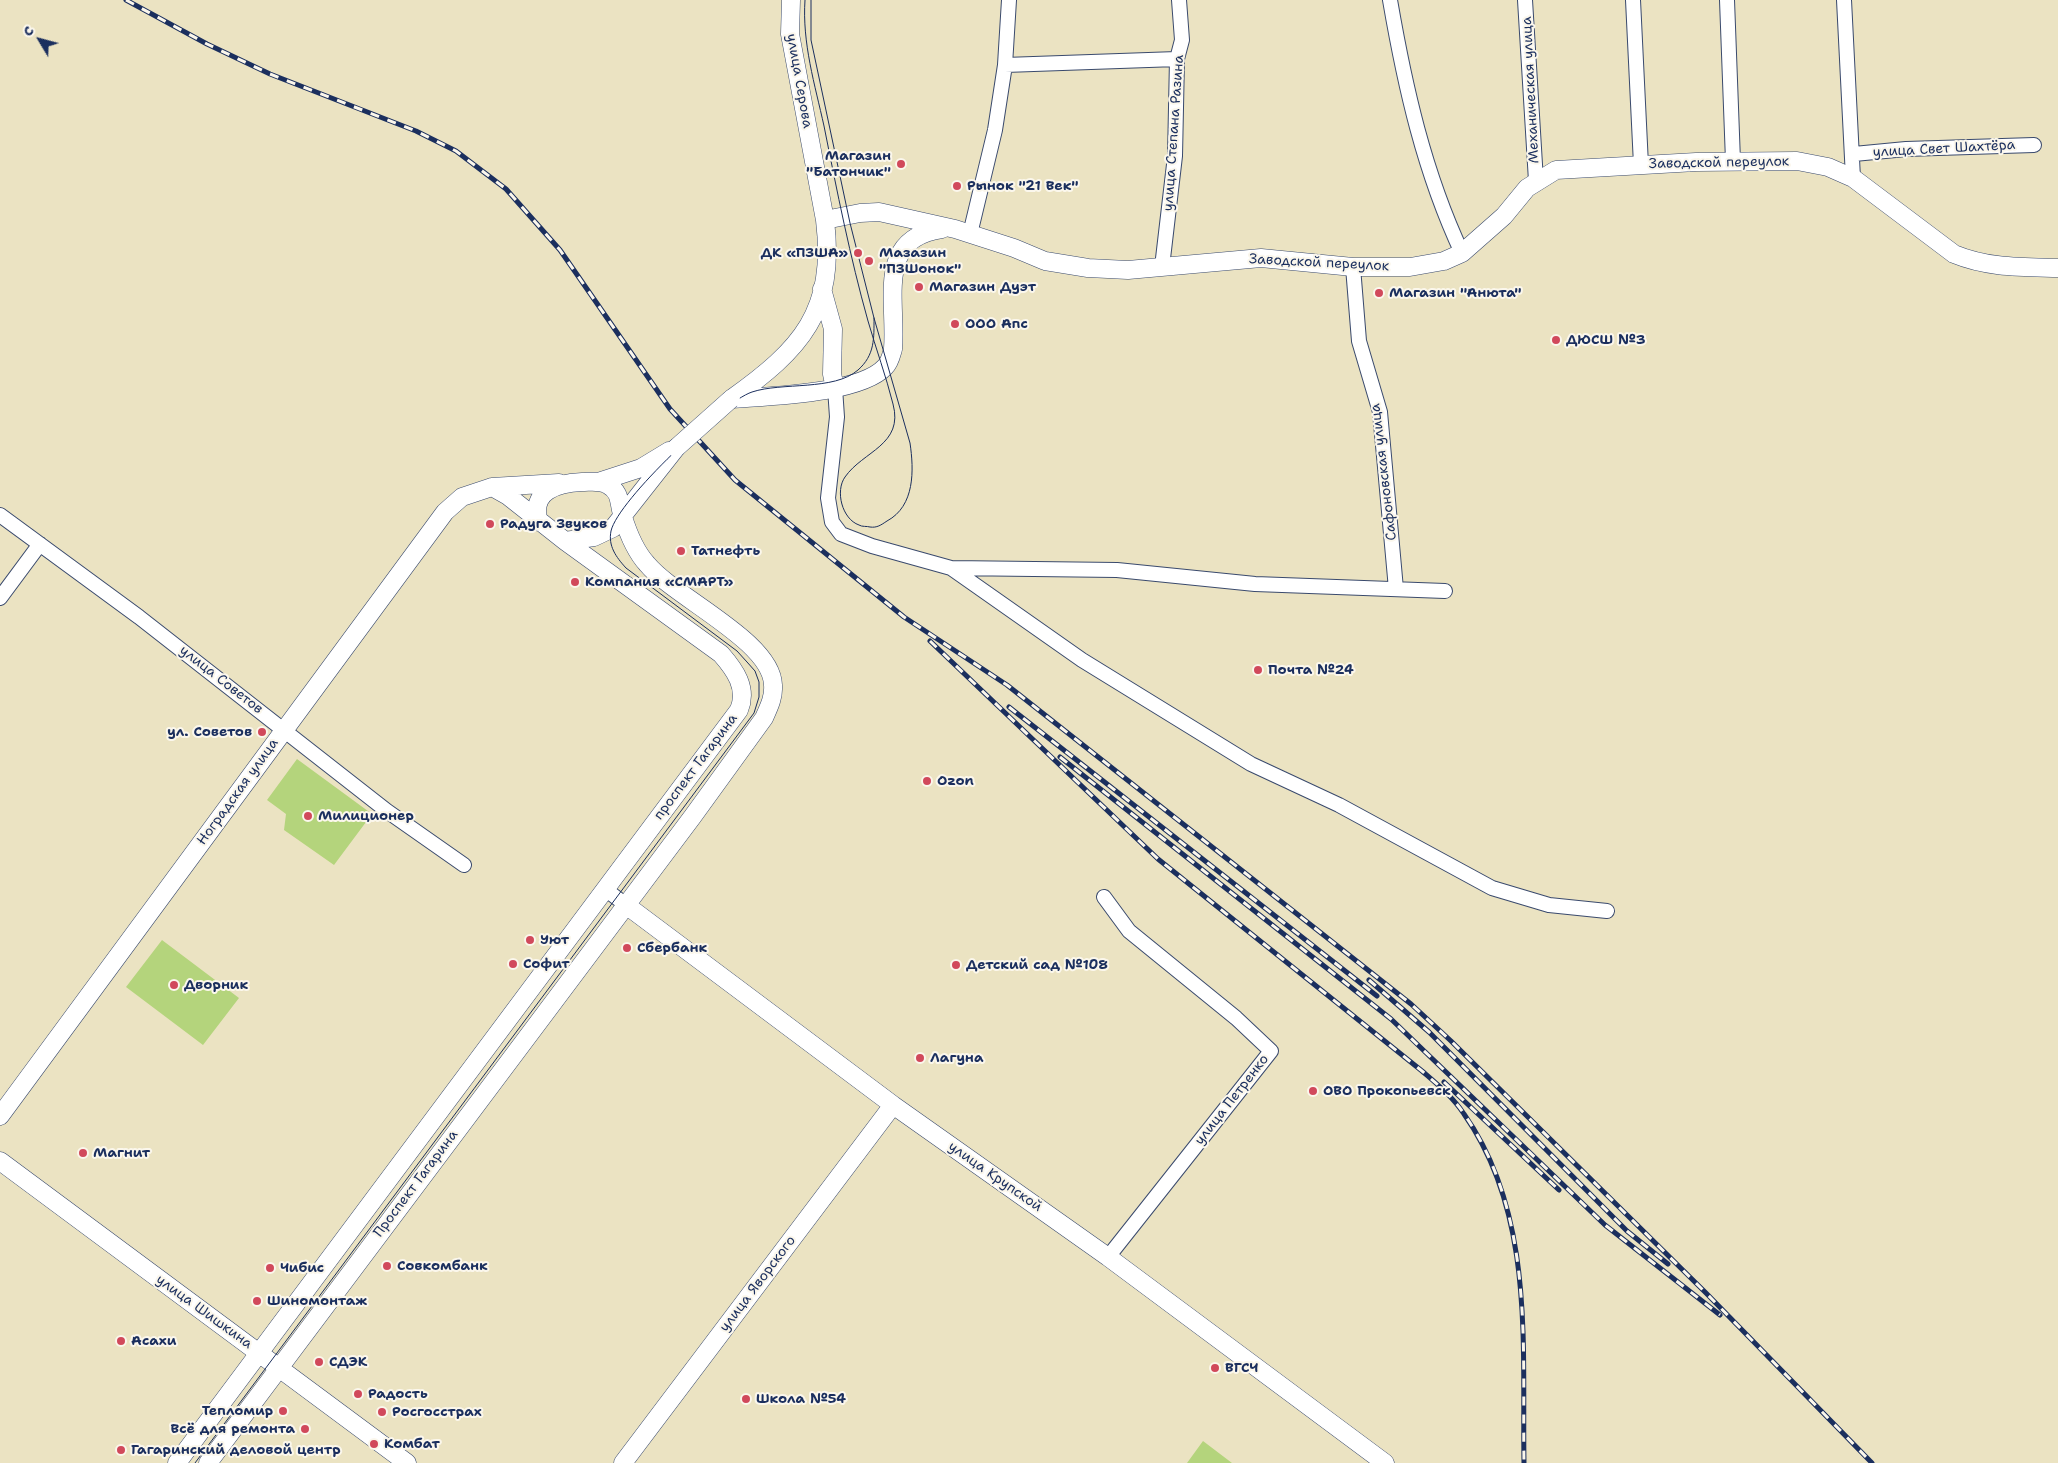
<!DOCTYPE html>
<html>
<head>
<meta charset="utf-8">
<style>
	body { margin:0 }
	#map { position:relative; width:2058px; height:1463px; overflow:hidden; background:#ebe3c2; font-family:"Shantell Sans",sans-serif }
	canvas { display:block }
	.north { position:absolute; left:15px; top:15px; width:50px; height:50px; -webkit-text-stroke:4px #fbf7ec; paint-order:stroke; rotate:307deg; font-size:14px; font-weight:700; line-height:20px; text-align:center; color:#1b2f5e }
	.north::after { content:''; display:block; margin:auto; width:18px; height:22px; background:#1b2f5e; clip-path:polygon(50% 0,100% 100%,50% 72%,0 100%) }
</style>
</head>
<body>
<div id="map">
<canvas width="2058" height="1463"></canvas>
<div class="north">С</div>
</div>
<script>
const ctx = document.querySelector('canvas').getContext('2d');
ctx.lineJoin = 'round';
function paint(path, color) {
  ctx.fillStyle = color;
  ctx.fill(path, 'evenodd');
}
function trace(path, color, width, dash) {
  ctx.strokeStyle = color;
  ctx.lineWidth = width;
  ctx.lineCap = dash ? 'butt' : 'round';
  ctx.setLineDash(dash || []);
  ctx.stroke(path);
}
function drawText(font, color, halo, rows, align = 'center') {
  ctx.font = font + ' "Shantell Sans",sans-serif';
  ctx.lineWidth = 4;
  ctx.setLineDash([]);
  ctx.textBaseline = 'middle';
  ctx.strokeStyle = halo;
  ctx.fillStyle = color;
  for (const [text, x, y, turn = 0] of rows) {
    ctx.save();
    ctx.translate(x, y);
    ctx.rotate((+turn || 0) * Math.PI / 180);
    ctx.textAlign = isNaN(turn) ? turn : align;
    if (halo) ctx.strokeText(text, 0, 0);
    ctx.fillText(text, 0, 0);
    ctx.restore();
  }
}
const green = new Path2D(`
	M297,759L372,814L334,865L284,830L286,814L267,800Z
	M162,940L239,998L203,1045L126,987Z
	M1203,1441L1232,1463H1187Z`);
const minor = new Path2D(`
	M1390,0C1405,87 1424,172 1462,253
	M1525,0L1536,181
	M1633,0L1641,165
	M1727,0L1733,161
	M1844,0L1853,178
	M1005,65L1177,59
	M1854,154L1906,149L2034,145
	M970,234L995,130L1005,65L1009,0
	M1162,267L1175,156L1177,59L1182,40L1179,0
	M1353,267L1359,341L1380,412L1396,589
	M835,388L837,417L828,498L832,522L841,534L872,546L951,568L1082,660L1251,764L1339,805L1492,888L1549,905L1607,911
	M0,515L139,617L387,811L464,865
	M951,568L1117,570L1255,584L1445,591
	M0,598L40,544
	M605,889L626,905
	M1104,897L1129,931L1236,1018L1271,1051L1108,1257`);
const major = new Path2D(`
	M825,220L860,213L879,212L955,229L1014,248L1045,261L1088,268L1128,270L1261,258L1353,267H1410L1444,261L1462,253L1504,216L1527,188L1556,170L1696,162L1797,161L1828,167L1853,178L1954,254C1988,268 2021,267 2058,268
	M822,289L833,329L832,374L835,388
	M731,399C801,349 836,312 825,220L790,34L791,0
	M732,399C769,396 860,394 885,367C890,362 891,356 893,349C897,300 875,238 942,229
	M601,481L641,468L669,451
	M492,487L508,496L565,541L594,537L613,528L676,448
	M626,905L893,1105L1108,1257L1385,1463
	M0,1116L445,512L462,497L492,487L559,483
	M0,1161L407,1463
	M177,1463L739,710C748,688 735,670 721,654L565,541
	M208,1463L693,816L764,718C769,707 774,697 773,685C772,641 675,598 647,564C636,552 628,533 623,517C618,504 622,493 608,485C600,480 591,482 582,482C558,483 529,491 539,522
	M623,1463L893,1105`);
const tram = new Path2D(`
	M805,0C802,43 815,85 824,126C837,191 850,257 868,321C876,349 886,376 893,404C904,445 863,451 845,477C835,491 842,519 859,525C862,527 867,526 870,527C877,528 881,525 887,521C915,506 914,470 910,443L874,318L850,223L811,40V0
	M195,1463L754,713L759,697V682L755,671L747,662L737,651L626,568C616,557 608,546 611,531C618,500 722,402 752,392C782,382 834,391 858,370C875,355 874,338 874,318`);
const rail = new Path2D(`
	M126,0L207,44L270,74L416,131L456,151L506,189L560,250L670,409L735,480L904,617L1007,685L1411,1004L1451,1041L1706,1293L1872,1463
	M930,641L1158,859L1422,1071C1437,1084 1453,1097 1464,1114C1535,1215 1522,1346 1524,1463
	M1009,707L1377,996
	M1060,757L1391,1019L1605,1225L1720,1315
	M1369,980L1429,1032L1627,1231L1668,1264
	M1444,1082L1559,1190`);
const majorBridge = new Path2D(`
	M676,448L731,399`);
const markers = [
	[901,164,5,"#d1495b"],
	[957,186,5,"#d1495b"],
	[858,253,5,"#d1495b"],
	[869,261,5,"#d1495b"],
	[919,287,5,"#d1495b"],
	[1379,293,5,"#d1495b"],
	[955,324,5,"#d1495b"],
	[1556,340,5,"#d1495b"],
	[490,524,5,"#d1495b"],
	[681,551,5,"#d1495b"],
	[575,582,5,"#d1495b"],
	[1258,670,5,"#d1495b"],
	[262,732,5,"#d1495b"],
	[927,781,5,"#d1495b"],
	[308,816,5,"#d1495b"],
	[530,940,5,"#d1495b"],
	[627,948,5,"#d1495b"],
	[513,964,5,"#d1495b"],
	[956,965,5,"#d1495b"],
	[174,985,5,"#d1495b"],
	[920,1058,5,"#d1495b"],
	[1313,1091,5,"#d1495b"],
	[83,1153,5,"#d1495b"],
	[387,1266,5,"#d1495b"],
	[270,1268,5,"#d1495b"],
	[257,1301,5,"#d1495b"],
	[121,1341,5,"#d1495b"],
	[319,1362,5,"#d1495b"],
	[1215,1368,5,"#d1495b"],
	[358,1394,5,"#d1495b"],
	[746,1399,5,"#d1495b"],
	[283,1411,5,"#d1495b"],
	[382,1412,5,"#d1495b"],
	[305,1429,5,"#d1495b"],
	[374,1444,5,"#d1495b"],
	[121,1450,5,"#d1495b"]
];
const streetNames = [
	["улица Серова",799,81,80],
	["Механическая улица",1531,90,-93],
	["улица Степана Разина",1174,133,-86],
	["улица Свет Шахтёра",1944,149,-3],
	["Заводской переулок",1719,163,-1],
	["Заводской переулок",1319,263,3],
	["Сафоновская улица",1384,472,-97],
	["улица Советов",221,680,38],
	["проспект Гагарина",696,767,-53],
	["Ноградская улица",238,792,-54],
	["улица Петренко",1232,1100,-52],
	["улица Крупской",995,1177,35],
	["Проспект Гагарина",416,1184,-53],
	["улица Яворского",758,1284,-53],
	["улица Шишкина",204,1312,36]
];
const poiNames = [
	["Магазин",891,156,"right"],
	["\"Батончик\"",891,172,"right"],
	["Рынок \"21 Век\"",967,186],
	["ДК «ПЗША»",848,253,"right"],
	["Мазазин",879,253],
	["\"ПЗШонок\"",879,269],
	["Магазин Дуэт",929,287],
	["Магазин \"Анюта\"",1389,293],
	["ООО Апс",965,324],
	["ДЮСШ №3",1566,340],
	["Радуга Звуков",500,524],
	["Татнефть",691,551],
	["Компания «СМАРТ»",585,582],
	["Почта №24",1268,670],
	["ул. Советов",252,732,"right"],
	["Ozon",937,781],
	["Милиционер",318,816],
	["Уют",540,940],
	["Сбербанк",637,948],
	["Софит",523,964],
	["Детский сад №108",966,965],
	["Дворник",184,985],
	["Лагуна",930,1058],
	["ОВО Прокопьевск",1323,1091],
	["Магнит",93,1153],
	["Совкомбанк",397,1266],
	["Чибис",280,1268],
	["Шиномонтаж",267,1301],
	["Асахи",131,1341],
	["СДЭК",329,1362],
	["ВГСЧ",1225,1368],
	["Радость",368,1394],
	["Школа №54",756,1399],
	["Тепломир",273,1411,"right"],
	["Росгосстрах",392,1412],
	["Всё для ремонта",295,1429,"right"],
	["Комбат",384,1444],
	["Гагаринский деловой центр",131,1450]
];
paint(green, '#b4d47c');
trace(minor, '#3a4a6d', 16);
trace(major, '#3a4a6d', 19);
trace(minor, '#fff', 14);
trace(major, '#fff', 18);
trace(tram, '#1b2f5e', 1);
trace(rail, '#1b2f5e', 5);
trace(rail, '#fbf7ec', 3, [9]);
trace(majorBridge, '#3a4a6d', 19, []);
trace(majorBridge, '#fff', 18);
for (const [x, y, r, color] of markers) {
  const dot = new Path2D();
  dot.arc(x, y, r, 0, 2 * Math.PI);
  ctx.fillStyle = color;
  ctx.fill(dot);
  trace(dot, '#fbf7ec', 2);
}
drawText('14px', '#1b2f5e', '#fbf7ec', streetNames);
drawText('bold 14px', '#1b2f5e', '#fbf7ec', poiNames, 'left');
</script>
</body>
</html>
